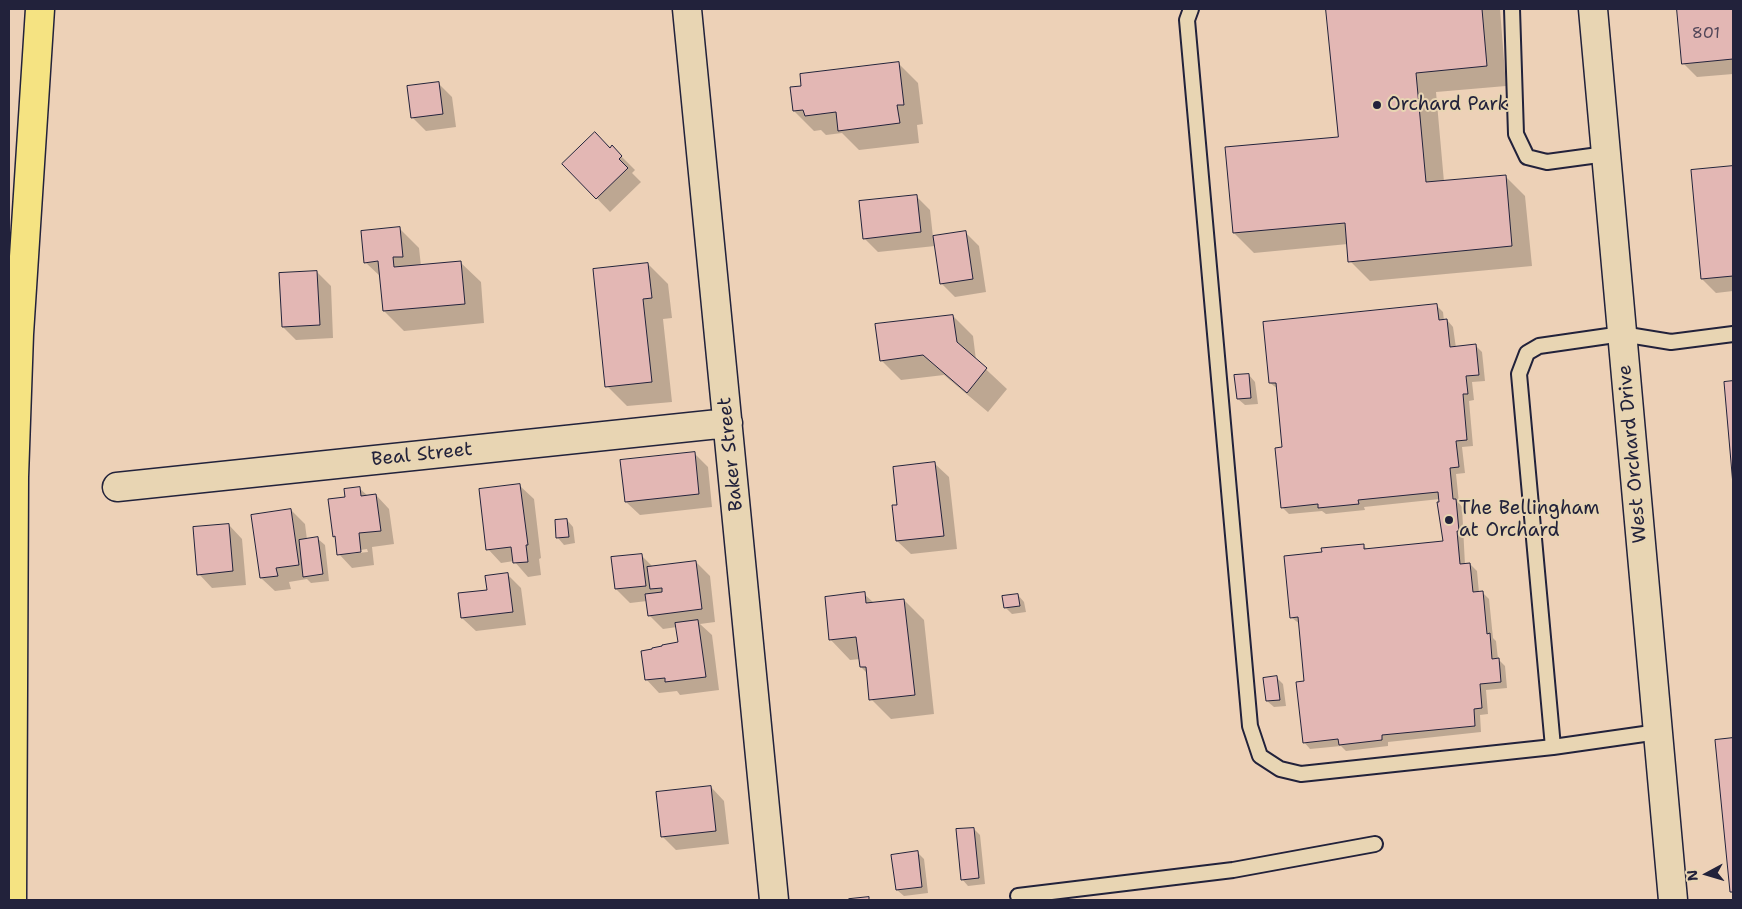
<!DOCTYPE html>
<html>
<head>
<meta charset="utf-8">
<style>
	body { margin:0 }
	#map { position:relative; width:1742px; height:909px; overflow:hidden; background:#edd1b7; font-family:"Shantell Sans",sans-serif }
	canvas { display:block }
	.frame { position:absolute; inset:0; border:10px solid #22223b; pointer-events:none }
	.north { position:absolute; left:1682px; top:849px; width:50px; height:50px; -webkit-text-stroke:4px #e8d5b3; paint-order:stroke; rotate:264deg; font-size:14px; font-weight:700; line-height:20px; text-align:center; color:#22223b }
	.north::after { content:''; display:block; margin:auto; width:18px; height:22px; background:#22223b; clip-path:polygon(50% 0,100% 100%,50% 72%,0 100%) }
</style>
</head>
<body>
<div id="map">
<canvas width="1742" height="909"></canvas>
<div class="frame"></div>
<div class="north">N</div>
</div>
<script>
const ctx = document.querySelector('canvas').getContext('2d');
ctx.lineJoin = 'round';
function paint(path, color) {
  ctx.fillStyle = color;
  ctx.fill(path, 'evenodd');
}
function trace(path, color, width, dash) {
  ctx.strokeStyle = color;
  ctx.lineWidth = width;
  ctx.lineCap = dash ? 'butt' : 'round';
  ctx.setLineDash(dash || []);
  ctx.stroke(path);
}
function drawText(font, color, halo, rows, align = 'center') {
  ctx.font = font + ' "Shantell Sans",sans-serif';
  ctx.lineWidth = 4;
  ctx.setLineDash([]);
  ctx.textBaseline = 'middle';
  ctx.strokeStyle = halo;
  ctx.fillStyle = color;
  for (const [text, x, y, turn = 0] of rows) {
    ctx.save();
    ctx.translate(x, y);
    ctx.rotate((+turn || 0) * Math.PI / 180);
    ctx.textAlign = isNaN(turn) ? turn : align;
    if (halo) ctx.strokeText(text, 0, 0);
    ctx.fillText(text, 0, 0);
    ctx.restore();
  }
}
const shadow = new Path2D(`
	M1327,9H1500L1506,86L1436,92L1444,182L1505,176L1525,196L1532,266L1370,281L1350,261L1348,244L1254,253L1234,233L1339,138Z
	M1679,9H1733V74L1697,77L1683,63Z
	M898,63L918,83L923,124L917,125L919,143L859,150L842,133L826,135L821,130L814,131L794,111L802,87Z
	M438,83L452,97L456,127L426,131L412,117Z
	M612,147L635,170L632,173L641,182L610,212L564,164Z
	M1733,167V291L1716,293L1702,279L1692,171Z
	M916,196L930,210L933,237L965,232L979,246L986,292L955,297L941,283L935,246L878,252L864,238Z
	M399,228L419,248L421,266L460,262L481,282L484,323L404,331L384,311L381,277L365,262Z
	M648,264L668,284L672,318L663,319L672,402L627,406L607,386Z
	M317,272L331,286L333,338L296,340L283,327Z
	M1436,305L1443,312L1444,321L1447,320L1453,327L1456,348L1476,346L1482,352L1485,381L1472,382L1474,400L1469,401L1473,446L1462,447L1465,473L1456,474L1459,503L1462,507L1465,565L1470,564L1477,571L1479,593L1482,592L1489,599L1493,638L1496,641L1498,659L1505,666L1507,688L1486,690L1488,714L1480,715L1481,732L1388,742V746L1346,751L1341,746L1310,749L1304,742L1305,682L1300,624L1292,618L1323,553L1363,545L1368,550L1444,542L1440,499L1364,507L1365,510L1326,514L1322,511L1289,514L1282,507L1284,448L1278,389L1270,383Z
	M953,316L973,336L976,360L1007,389L988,412L944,375L901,380L881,360Z
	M1249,375L1255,382L1258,404L1245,405L1238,399Z
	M1726,383H1733V471Z
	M694,453L708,467L712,507L640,515L626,502Z
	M935,464L949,477L957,549L911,554L897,541L898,506Z
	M520,486L534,499L541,558L539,559L541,575L528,577L514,561L501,563L488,549Z
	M359,488L368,496L376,495L389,509L394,544L372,547L374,565L352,568L339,554L337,538L334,536L347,498ZM367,549L368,552L348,554V552Z
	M291,510L305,524L307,540L318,539L325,545L329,581L311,583L307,579L289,582L291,589L275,591L261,578Z
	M567,520L573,527L575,543L564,545L558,538L556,522Z
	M229,525L242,539L246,585L212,588L199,574Z
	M641,555L654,568L696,562L710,576L715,622L700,624L712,635L719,690L680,695L677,691L659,693L646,679L679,643L677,627L663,629L649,615L647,601L630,603L616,589L613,558Z
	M507,574L521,588L526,625L476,631L462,618L488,591Z
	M864,594L874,603L904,600L924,620L934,714L891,719L871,699L868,674L861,667L860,659L850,660L830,639Z
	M1018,595L1024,602L1026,612L1012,614L1005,607Z
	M1276,677L1283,684L1286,706L1274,707L1267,701Z
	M1733,739V894L1731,892L1716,741Z
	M711,787L724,801L729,844L676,850L662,836Z
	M974,829L980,835L985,884L968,886L962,879Z
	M917,852L924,859L928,893L904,896L897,890Z`);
const building = new Path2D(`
	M1326,9H1482L1487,66L1416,73L1426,182L1506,175L1512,246L1348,262L1345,223L1233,233L1225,147L1338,137Z
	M1677,9H1733V59L1682,64Z
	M899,62L904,105H897L900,123L838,131L836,112L805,116L803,110L793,111L790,87L801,86L800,74Z
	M439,82L443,114L411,118L407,86Z
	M595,132L610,148L612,145L622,156L619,159L628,168L596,199L562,164Z
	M1733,166V276L1701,279L1691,170Z
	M917,195L921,232L863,239L859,201Z
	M400,227L403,257H393L394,267L461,261L465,304L383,311L378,261L364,263L361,231Z
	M966,231L973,279L940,284L933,236Z
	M648,263L652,298L643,299L652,382L605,387L593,269Z
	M317,271L320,325L282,327L279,273Z
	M1437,304L1439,320L1447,319L1450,347L1476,344L1479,375L1466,376L1468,394H1463L1467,440L1456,441L1459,467L1450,468L1453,499H1456L1459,531H1457L1460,564L1470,563L1473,592L1483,591L1487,634L1490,633L1492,659L1499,658L1501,682L1480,684L1482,708L1474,709L1475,726L1382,735V740L1339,745L1338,739L1303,743L1296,682L1304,681L1298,617L1290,618L1284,556L1322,552L1321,548L1364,544V549L1443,541L1437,502H1439L1438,492L1358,500L1359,504L1318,508V504L1281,508L1275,448L1282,447L1276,383H1269L1263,322Z
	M953,315L957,342L987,368L967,393L923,355L880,361L875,324Z
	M1249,374L1251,398L1237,399L1234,375Z
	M1733,381V485L1724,382Z
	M695,452L699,494L625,502L620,460Z
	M935,462L944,536L896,541L892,505H897L893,467Z
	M520,484L528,545H526L528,562L513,563L511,547L486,550L479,489Z
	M360,487L361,496L376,494L381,531L359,533L361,552L337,555L335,536L333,537L328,499L345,497L344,489Z
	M291,509L299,565L276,568L278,576L260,578L251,515Z
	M567,519L569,537L556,538L555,520Z
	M229,524L233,571L197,575L193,527Z
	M318,537L323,574L303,577L299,540Z
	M642,554L646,586L615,589L611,557Z
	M696,561L702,609L648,616L645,594L662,592V588L650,589L647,567Z
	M508,573L513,612L461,618L458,593L487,590L485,576Z
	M865,592L866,603L904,599L915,695L869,700L866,667H860L856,637L829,640L825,597Z
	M1018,594L1020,606L1004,608L1002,596Z
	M698,620L706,677L665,682V678L645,680L641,651L652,649V648L662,646V645L678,642L675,623Z
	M1277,676L1280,700L1266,701L1263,678Z
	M1733,738V892H1730L1715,740Z
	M711,786L716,831L661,837L656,792Z
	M974,828L979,878L961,880L956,829Z
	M918,851L922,887L896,890L891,855Z
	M869,897V900H850L849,899Z`);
const service = new Path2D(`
	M1191,9L1187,20L1250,726L1260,756L1280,769L1301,774L1553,747L1658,732
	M1512,9L1516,134L1527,157L1547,162L1606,154
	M1553,747L1519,374L1527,353L1539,346L1622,334L1671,342L1733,334
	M1018,896L1233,870L1375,844`);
const minor = new Path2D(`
	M687,9L774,900
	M1593,9L1673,900
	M117,487L728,423`);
const motorway = new Path2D(`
	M12,900L14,477L19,334L40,9`);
const markers = [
	[1377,105,5,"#22223b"],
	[1449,520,5,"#22223b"]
];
const numberNames = [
	["801",1706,34]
];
const poiNames = [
	["Orchard Park",1387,105],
	["The Bellingham",1459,509],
	["at Orchard",1459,531]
];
const streetNames = [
	["Baker Street",731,454,-96],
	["West Orchard Drive",1633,454,-95],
	["Beal Street",422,455,-6]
];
paint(shadow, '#0003');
paint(building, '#e3b7b4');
trace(building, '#22223b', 1);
trace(service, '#22223b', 18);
trace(minor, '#22223b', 31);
trace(motorway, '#22223b', 31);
trace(service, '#e8d5b3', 14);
trace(minor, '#e8d5b3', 28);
trace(motorway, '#f5e382', 28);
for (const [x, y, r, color] of markers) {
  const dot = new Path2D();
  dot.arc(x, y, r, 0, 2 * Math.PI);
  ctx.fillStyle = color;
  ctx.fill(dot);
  trace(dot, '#e8d5b3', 2);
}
drawText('16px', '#524759', null, numberNames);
drawText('19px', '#22223b', '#e8d5b3', poiNames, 'left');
drawText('19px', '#22223b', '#e8d5b3', streetNames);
</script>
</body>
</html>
